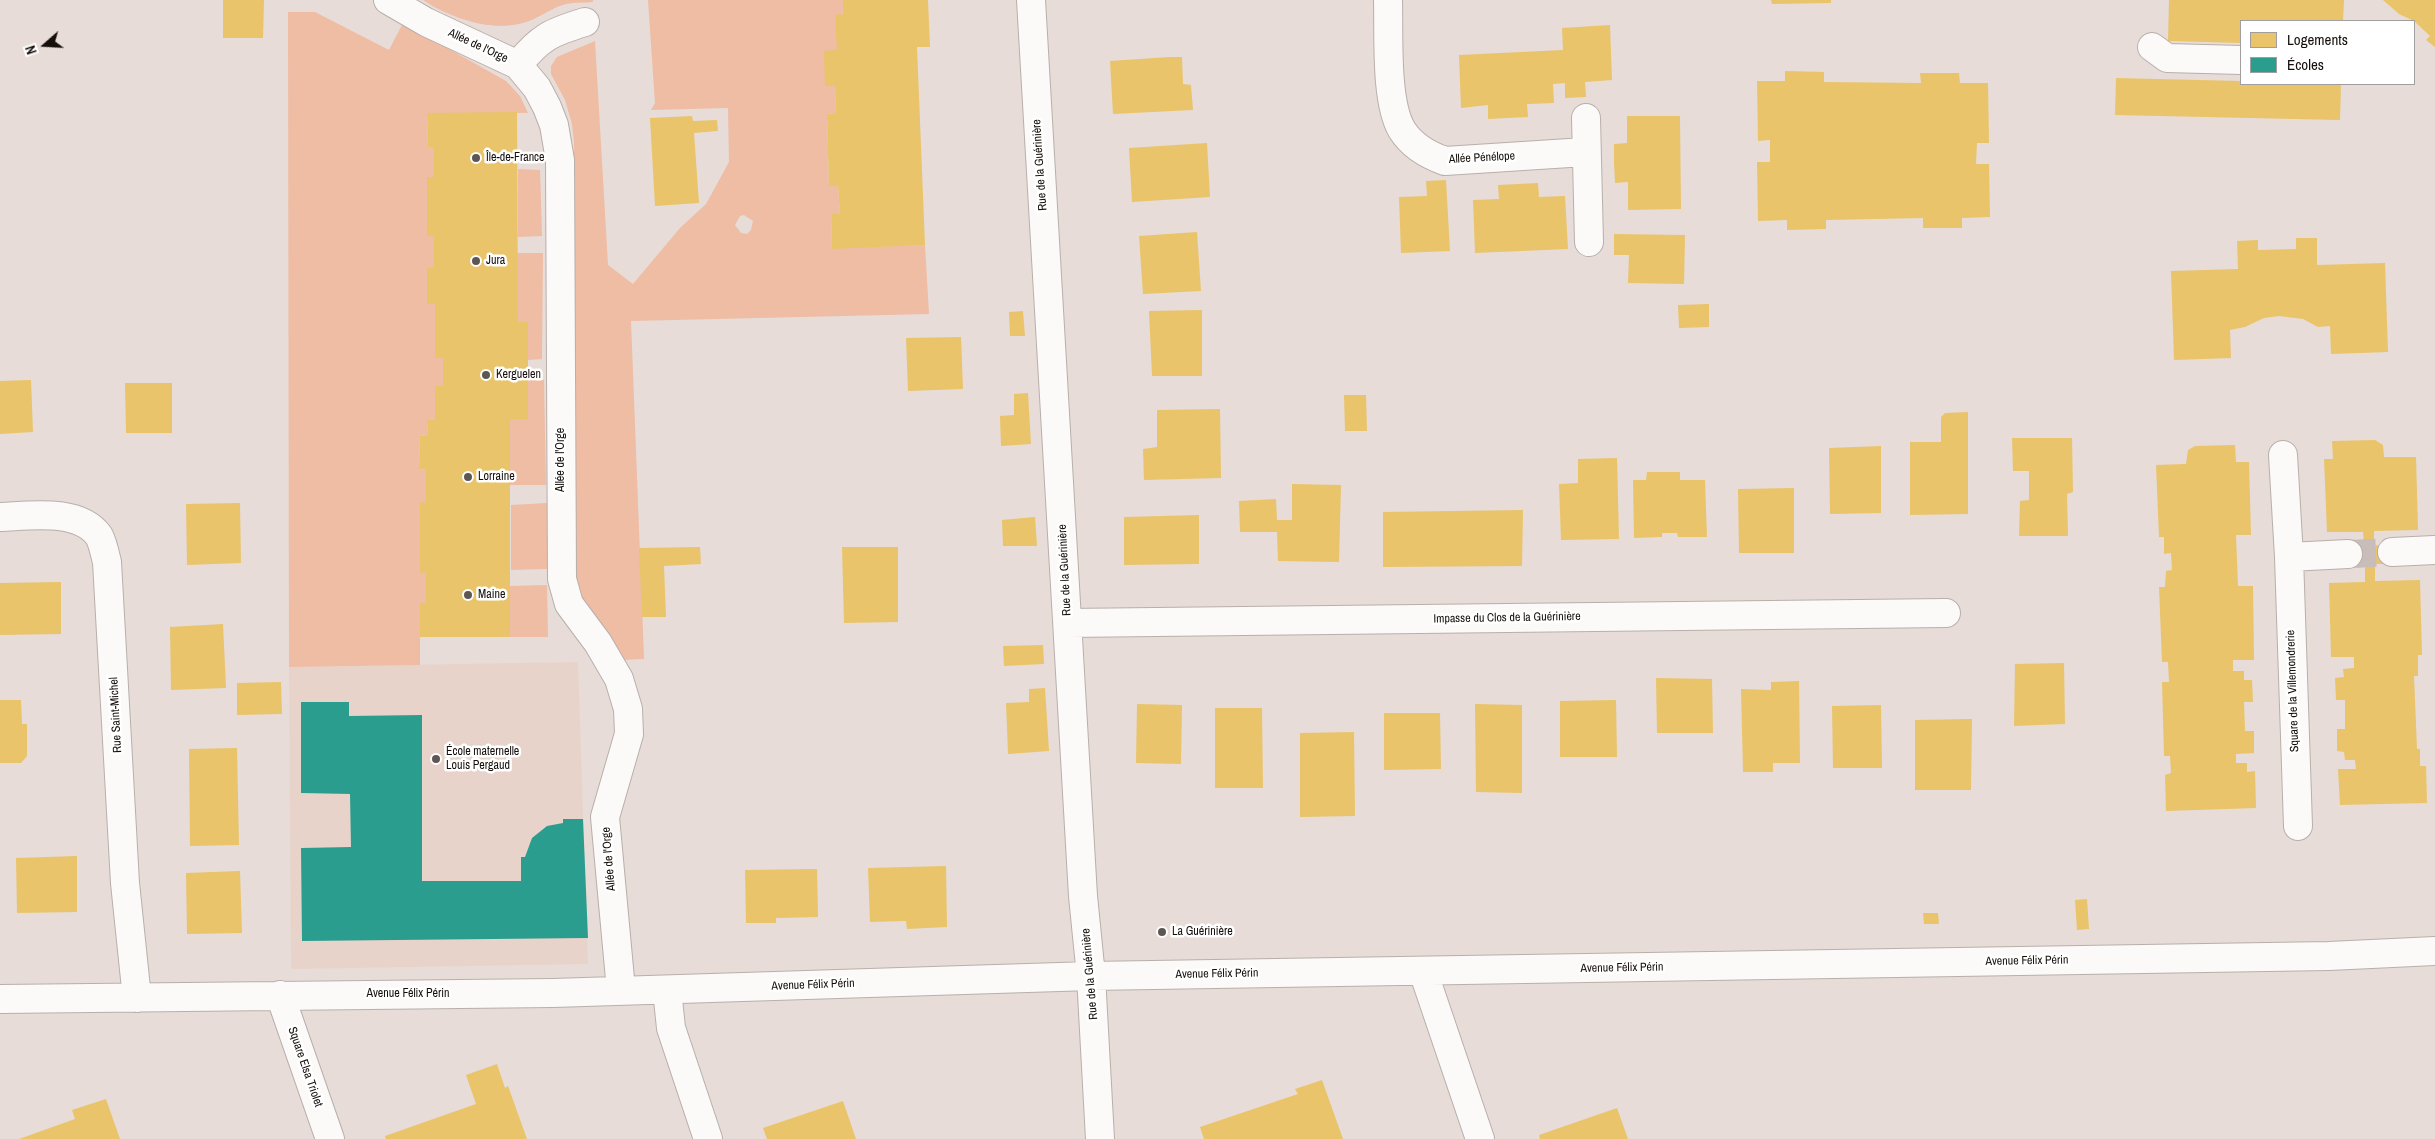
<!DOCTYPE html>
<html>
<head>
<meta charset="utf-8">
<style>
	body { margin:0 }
	#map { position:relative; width:2435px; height:1139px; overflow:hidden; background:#e7dcd7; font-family:"Archivo Narrow",sans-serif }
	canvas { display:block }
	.legend { position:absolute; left:2240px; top:20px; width:175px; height:65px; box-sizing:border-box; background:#fff; border:1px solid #a19f9d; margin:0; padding:6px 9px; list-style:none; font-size:15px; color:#150e0b }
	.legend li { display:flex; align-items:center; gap:10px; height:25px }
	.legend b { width:25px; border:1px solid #a19f9d }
	.north { position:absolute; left:20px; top:20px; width:50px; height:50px; -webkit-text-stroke:4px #fff; paint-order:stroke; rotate:251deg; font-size:14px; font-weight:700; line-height:20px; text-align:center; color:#150e0b }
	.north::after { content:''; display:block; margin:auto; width:18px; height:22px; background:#150e0b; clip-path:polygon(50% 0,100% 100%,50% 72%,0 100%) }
</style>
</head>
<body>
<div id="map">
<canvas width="2435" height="1139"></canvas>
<ul class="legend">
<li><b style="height:14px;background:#e9c46a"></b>Logements</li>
<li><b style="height:14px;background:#2a9d8f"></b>Écoles</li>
</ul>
<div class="north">N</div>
</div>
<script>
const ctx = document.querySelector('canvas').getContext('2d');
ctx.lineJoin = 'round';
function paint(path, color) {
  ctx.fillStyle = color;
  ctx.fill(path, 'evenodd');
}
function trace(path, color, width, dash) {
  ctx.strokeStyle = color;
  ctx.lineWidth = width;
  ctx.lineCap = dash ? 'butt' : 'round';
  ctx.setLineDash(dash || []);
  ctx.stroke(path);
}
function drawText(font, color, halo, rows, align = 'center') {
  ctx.font = font + ' "Archivo Narrow",sans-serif';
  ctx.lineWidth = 5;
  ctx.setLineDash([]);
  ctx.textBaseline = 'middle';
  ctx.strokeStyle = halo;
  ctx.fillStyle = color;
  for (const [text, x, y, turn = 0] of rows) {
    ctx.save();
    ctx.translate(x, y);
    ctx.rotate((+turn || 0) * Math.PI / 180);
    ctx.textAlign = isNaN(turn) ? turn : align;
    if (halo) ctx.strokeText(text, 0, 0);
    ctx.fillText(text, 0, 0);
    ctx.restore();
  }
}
const built = new Path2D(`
	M578,662L588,964L291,969L289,667Z`);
const green = new Path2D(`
	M423,0H593V2C584,3 574,2 566,4C551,8 538,19 523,23C491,32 450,18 423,0Z
	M648,0H843C844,17 839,33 837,51C835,71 835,92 836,113L827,114L829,186H838L840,214L831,215L832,248L925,245L929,314L631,321L644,659L621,660L583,603L574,580V142L572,124L565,100L551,74V66L557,57L595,41L608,265L633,284L680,228L706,204L729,162L728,108L651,110L655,103ZM744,215L753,221L751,230L747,234L741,233L735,225L740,216Z
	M288,12H315L389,50L403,23L506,81L520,96L528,113H427L428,146L434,147V177H427V236H434V268H427V304H435V358H443V386H435V420L427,419L428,435L420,436L419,469L426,470V503H420V572H426V603H420V665L289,667Z
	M518,169L540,170L542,236L518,237Z
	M517,253H543L542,359L528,360L518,322Z
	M528,380H544L546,485H510V419H528Z
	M547,503V569L511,570V505Z
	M547,585L548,637H510V586Z`);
const homes = new Path2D(`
	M223,0H264L263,38H223Z
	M843,0H928L930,47H917L925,245L832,249L831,214H840L838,186H829L827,114L836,113L835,85L825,86L824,51L837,50L835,15L843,14Z
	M1771,0H1831V3L1772,4Z
	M2169,0H2344L2343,21H2241V43L2168,41Z
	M2383,0H2435V47L2426,40L2430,36L2414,21L2399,14Z
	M1610,25L1612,80L1585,82L1586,97L1565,98V83L1553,84L1554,103L1527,104L1528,117L1488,119V105L1461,108L1459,55L1563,50L1562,28Z
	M1169,57H1182L1183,84L1191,85L1193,110L1113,114L1110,61Z
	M1785,71L1824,72V82L1921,83L1920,73H1959L1960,83H1988L1989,143H1977L1976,164H1989L1990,217L1962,218V228H1923V218L1826,220V229L1787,230V220L1758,221L1757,162H1770V140L1758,141L1757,81H1785Z
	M2116,78L2241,81V84H2341L2340,120L2115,115Z
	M517,112L518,322H528V419H510V637H420V603H426V572L420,573V502L426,503V470L419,469L420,436L428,435L427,419L435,420V386H443V358H435V304H427V268H434V236H427V177H434V147H428L427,113Z
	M692,116L693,121L717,120L718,131L694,133L699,203L655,206L650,118Z
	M1627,116H1680L1681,209L1628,210V182L1615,183L1614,163V144L1627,143Z
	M1207,143L1210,197L1132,202L1129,148Z
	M1446,180L1450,251L1401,253L1399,197L1427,196L1426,181Z
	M1538,183L1539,197L1565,196L1568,249L1475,253L1473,200L1499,199L1498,185Z
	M1197,232L1201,291L1143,294L1139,236Z
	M1614,234L1685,235L1684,284L1628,283L1629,255H1614Z
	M2296,238H2317V265L2385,263L2388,352L2331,354L2330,326L2318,327L2303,319L2279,316L2264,318L2245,327L2230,330L2231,358L2174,360L2171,271L2238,269L2237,241L2258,240V250L2296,249Z
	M1709,304V327L1679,328L1678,305Z
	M1202,310V376H1152L1149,311Z
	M1023,311L1025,336H1010L1009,312Z
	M961,337L963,389L908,391L906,338Z
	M31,380L33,432L0,434V381Z
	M125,383H172V433H126Z
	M1028,393L1031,444L1001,446L1000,416L1014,415V394Z
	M1344,395H1366L1367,431H1345Z
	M1220,409L1221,478L1144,480L1143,449L1157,447V410Z
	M1968,412V514L1910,515V442H1941V417L1945,413Z
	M2012,438H2072L2073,492L2067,494L2068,536H2019L2020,501L2029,500V471H2013Z
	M2375,440L2383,445L2384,457H2416L2418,530L2374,531V545L2384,546L2386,564H2375V581L2420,580L2422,655H2418V676H2414L2417,749H2420V766H2426L2427,803L2340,805L2338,769H2356L2355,760H2345L2344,752L2337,751V729H2345V700H2336L2335,678L2344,677L2343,669L2354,668V657H2331L2329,583L2365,582V567L2357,568V544L2364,543L2363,532H2327L2324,459H2333L2332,441Z
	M2235,445L2236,462H2249L2251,535H2236L2238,586H2253L2254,660H2233V671H2244V680H2252L2253,702H2244L2245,731H2254V753L2236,754V763H2247V772L2255,771L2256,808L2166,811L2165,775L2171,773L2170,756H2164L2162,682H2169L2168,662H2162L2159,587H2165L2166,571L2172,570L2171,553L2164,554V537H2159L2156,465L2186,464L2188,450L2195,446Z
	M1881,446V513L1830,514L1829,448Z
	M1617,458L1619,539L1561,540L1559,484L1578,483V459Z
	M1647,472H1680V480H1705L1707,537H1678L1677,533H1662V537L1634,538L1633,480H1646Z
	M1292,484L1341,485L1339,562L1278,561L1277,532H1240L1239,501L1276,499L1277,520H1292Z
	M1794,488V553H1739L1738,489Z
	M240,503L241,563L187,565L186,504Z
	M1523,510L1522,566L1383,567V512Z
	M1199,515V564L1124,565V517Z
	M1035,517L1037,546H1003L1002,520Z
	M700,547L701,564L664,566L666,617H642L639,548Z
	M842,547H898V622L844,623Z
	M61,582V634L0,635V583Z
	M223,624L226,688L171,690L170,627Z
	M1043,645L1044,664L1004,666L1003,646Z
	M2064,663L2065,724L2014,726L2015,664Z
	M1656,678L1712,679L1713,733H1657Z
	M1799,681L1800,763H1773V772H1743L1741,689L1771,690V682Z
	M281,682L282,714L237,715V683Z
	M1045,688L1049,751L1008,754L1006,703L1029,702V689Z
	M0,700H21L22,724H27V756L21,763H0Z
	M1616,700L1617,757H1560V701Z
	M1137,704L1182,705L1181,764L1136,763Z
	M1475,704L1522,705V793L1476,792Z
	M1881,705L1882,768H1833L1832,706Z
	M1215,708H1262L1263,788H1215Z
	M1384,713H1440L1441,769L1384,770Z
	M1972,719L1971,790H1915V720Z
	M1354,732L1355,816L1300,817V733Z
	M237,748L239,845L190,846L189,749Z
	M77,856V912L17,913L16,858Z
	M946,866L947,927L907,929L906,921L870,922L868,868Z
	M817,869L818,917L776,918V923H746L745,870Z
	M240,871L242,933L187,934L186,873Z
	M2087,899L2089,929L2077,930L2075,900Z
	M1923,913H1938L1939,924H1924Z
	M497,1064L505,1088L508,1086L527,1139H386L385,1136L476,1104L466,1075Z
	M1322,1080L1343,1139H1204L1200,1127L1298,1094L1295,1089Z
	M106,1099L120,1139H19L75,1119L72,1110Z
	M843,1101L856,1139H767L763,1128Z
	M1617,1108L1628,1139H1540L1539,1135Z`);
const schools = new Path2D(`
	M301,702H349V716L422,715V881H521V857H525L532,838L547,826L563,823V819H583L588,938L302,941L301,848L351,847L350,794L301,793Z`);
const minorTunnel = new Path2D(`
	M2348,554L2392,552`);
const minor = new Path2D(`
	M388,0L426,22L518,65L537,88L547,107L554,125L560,160L562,579L569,604L598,643L619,679L628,709L629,734L605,817L621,990
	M1031,0L1083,896L1091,976L1100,1139
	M1388,0C1389,34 1385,102 1402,130C1412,146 1428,155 1445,161L1585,152
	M2152,47L2167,58L2241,60
	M518,65C540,37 552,32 585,22
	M1586,118L1589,242
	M2283,455L2289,557
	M0,517C30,516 79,508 99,536C103,543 105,555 107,562L125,883L137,998
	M2392,552L2435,550
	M1068,623L1946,613
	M2298,826L2289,557L2348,554
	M1423,971L1480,1139
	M667,990L671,1028L708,1139
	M280,995L330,1139
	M0,999L553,993L1091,976L2329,956L2435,951`);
const markers = [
	[476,158,5,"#5e5652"],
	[476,261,5,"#5e5652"],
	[486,375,5,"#5e5652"],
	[468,477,5,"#5e5652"],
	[468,595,5,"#5e5652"],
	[436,759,5,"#5e5652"],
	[1162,932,5,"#5e5652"]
];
const streetNames = [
	["Allée de l'Orge",478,46,25],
	["Allée Pénélope",1482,158,-3],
	["Rue de la Guérinière",1040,165,-94],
	["Allée de l'Orge",561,460,-90],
	["Rue de la Guérinière",1065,570,-93],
	["Impasse du Clos de la Guérinière",1507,618,-1],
	["Square de la Villemondrerie",2293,691,-92],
	["Rue Saint-Michel",116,715,-93],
	["Allée de l'Orge",609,859,-95],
	["Avenue Félix Périn",2027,961,-1],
	["Avenue Félix Périn",1622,968,-1],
	["Rue de la Guérinière",1090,974,-95],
	["Avenue Félix Périn",1217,974,-1],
	["Avenue Félix Périn",813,985,-2],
	["Avenue Félix Périn",408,994],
	["Square Elsa Triolet",305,1067,71]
];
const poiNames = [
	["Île-de-France",486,158],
	["Jura",486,261],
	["Kerguelen",496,375],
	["Lorraine",478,477],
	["Maine",478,595],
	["École maternelle",446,752],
	["Louis Pergaud",446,766],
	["La Guérinière",1172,932]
];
paint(built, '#e8d3ca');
paint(green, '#efbca4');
paint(homes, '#e9c46a');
paint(schools, '#2a9d8f');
trace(minorTunnel, '#c8bdb8', 28, [28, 14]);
trace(minor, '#b8afab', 30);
trace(minor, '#fbfaf9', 28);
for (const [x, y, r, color] of markers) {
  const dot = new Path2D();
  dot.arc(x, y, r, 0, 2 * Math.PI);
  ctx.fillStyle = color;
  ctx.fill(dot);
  trace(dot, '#fff', 2);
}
drawText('12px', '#150e0b', '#fff', streetNames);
drawText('12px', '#150e0b', '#fff', poiNames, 'left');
</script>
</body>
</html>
